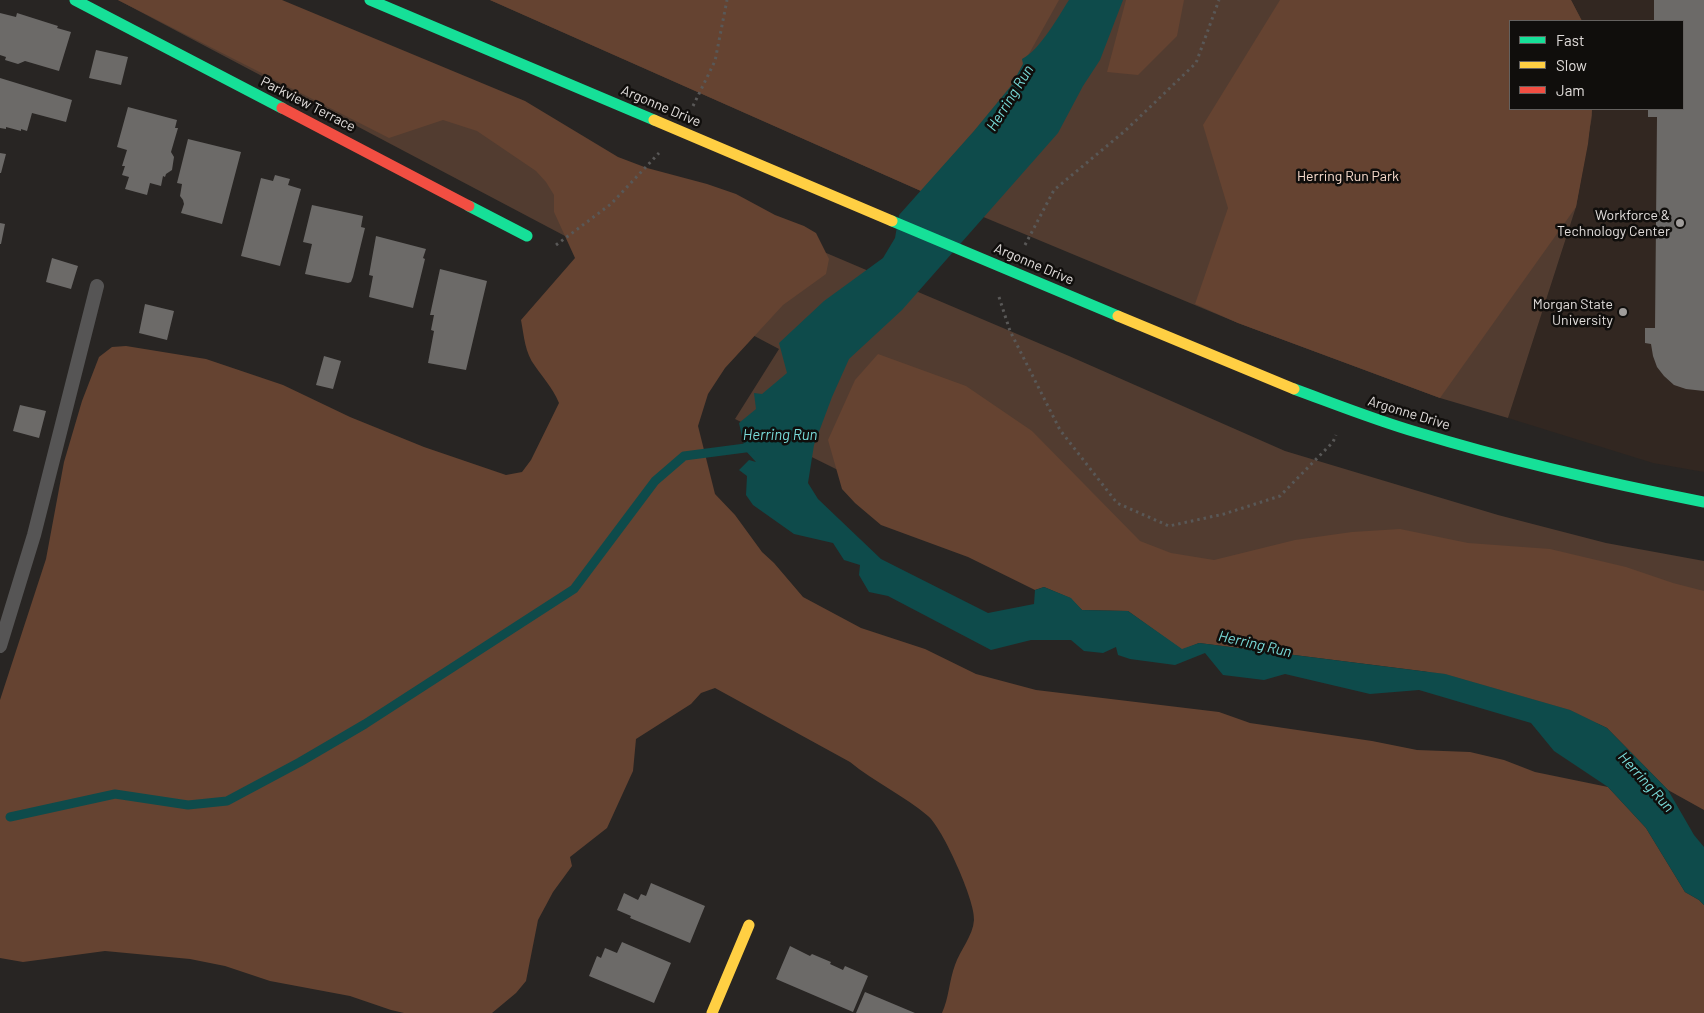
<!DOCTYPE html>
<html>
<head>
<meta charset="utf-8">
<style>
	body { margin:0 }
	#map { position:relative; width:1704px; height:1013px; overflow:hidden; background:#282523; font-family:Barlow,sans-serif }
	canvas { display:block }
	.legend { position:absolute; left:1509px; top:20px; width:175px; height:90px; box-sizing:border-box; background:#100e0c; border:1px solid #64615f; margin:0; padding:6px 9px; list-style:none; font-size:15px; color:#e1dddb }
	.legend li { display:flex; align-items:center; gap:10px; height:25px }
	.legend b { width:25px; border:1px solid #64615f }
</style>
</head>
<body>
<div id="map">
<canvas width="1704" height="1013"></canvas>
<ul class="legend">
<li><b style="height:6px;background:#16e098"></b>Fast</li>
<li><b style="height:6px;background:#ffcf43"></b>Slow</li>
<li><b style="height:6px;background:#f24e42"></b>Jam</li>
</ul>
</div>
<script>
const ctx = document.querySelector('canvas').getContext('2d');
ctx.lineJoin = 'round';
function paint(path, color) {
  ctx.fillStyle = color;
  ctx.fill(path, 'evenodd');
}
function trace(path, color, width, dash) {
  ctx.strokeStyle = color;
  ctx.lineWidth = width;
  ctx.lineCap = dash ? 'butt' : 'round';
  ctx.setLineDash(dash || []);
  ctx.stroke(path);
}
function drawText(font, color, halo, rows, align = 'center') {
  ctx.font = font + ' Barlow,sans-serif';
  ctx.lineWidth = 5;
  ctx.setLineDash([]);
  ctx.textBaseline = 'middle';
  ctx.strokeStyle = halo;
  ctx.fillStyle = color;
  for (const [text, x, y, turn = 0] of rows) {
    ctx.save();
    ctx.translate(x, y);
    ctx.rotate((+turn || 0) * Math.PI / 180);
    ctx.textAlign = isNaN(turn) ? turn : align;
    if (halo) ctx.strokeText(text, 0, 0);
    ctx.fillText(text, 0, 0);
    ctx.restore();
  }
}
const built = new Path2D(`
	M1571,0H1704V472L1653,463L1508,418L1576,207L1588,144L1592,109H1683V21H1582Z`);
const green = new Path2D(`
	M118,0H230L1069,356L1285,451L1498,515L1606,543L1704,561V756L955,528L735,419L779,349Z
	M490,0H1571L1582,21H1510V109H1592V116L1576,207L1508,418L1440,398L1238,323L921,191Z`);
const forest = new Path2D(`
	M118,0H282L525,101L618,157L647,168L707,184L736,194L775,215L804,226L816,233L829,259L826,274L783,305L725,368L708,394L698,426L715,494L735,515L762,552L774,563L803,597L861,628L925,649L976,674L1036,690L1219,712L1250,723L1372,741L1417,750L1470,752L1504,760L1535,772L1608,787L1646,828L1685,892L1699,900L1704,905V1013H942C949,998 949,981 955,965C960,950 973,936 974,920C976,902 942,827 928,816C905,796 874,782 850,762L715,688L701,693L691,704L636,739L633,771L607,828L570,857L572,866L553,892L538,920L526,981L516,993L492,1013H404L391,1010L350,996L270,981L225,966L190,959L105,951L23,962L0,958V700L46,559L64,462L82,401L99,357L112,347L126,346L206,359L283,385L350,417L424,447L506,475L522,472L531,460L559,403C552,387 544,379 535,366C525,353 524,336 521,320L575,258L554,212V195L546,182L536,171L477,131L443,120L389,138Z
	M490,0H1059L1011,86L974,131L921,191Z
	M1126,0H1184L1177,36L1138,75L1107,72Z
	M1280,0H1571L1582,21H1510V109H1592L1588,144L1576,207L1440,398L1238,323L1195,304L1228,208L1203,125Z
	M878,354L966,386L1032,431L1140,541L1171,553L1214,560L1295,540L1352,532L1400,529L1468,543L1550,549L1626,567L1673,583L1704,591V810L1668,790L1607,728L1570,710L1445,674L1199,643L1182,650L1128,611L1082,610L1070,598L1044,587L1035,590L968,557L881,525L855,503L842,489L828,440L855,380Z`);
const water = new Path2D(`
	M1069,0H1123L1100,60L1083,86L1058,133L902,310L849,359L832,397L814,445L808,483L818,499L881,559L988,613L1034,604L1035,590L1044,587L1071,598L1082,610L1128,611L1182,649L1199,643L1445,674L1570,710L1607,728L1668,790L1694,835L1704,847V905L1699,900L1685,892L1646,828L1608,787L1554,751L1531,723L1419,690L1370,694L1285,674L1264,680L1223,675L1205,653L1175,665L1130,659L1118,655L1116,647L1103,653L1084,651L1071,640H1031L991,650L888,596L869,592L859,575L860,565L844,560L833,543L794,534L753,505L746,495L747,476L739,470L749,460L756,462L745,450L739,423L756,409L754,393L762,394L787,373L779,343L824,301L883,258L895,238L899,215L974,131L1011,86L1023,64L1022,59C1040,50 1058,17 1069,0Z`);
const stream = new Path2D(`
	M10,817L115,794L188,805L227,801L300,762L365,724L574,589L655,481L684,456L753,447`);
const building = new Path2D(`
	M1654,0H1704V391L1686,389L1674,385L1664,376L1657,367L1653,356L1651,344L1645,343V328H1655L1657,117H1648V109H1683V21H1654Z
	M0,13L16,17L17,13L58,26L57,28L71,32L59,71L25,61L18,64L5,60L6,57L0,55Z
	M96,50L128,57L121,85L89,78Z
	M0,78L72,100L66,122L32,113L27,131L21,129V131L6,127V129L0,128Z
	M128,107L177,120L175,128H178L171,152L174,157L172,170L166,174L165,177L163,176L161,186L150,183L147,195L125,189L129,177L122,175L125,166H122L127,150L117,147Z
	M188,139L241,152L222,224L181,213L184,204L183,200L180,196L182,184L177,183Z
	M0,153L6,154L1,173H0Z
	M275,175L290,179L288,185L301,189L280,266L241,256L261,178L273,181Z
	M312,205L363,216L361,227L365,228L353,277L351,282L348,283L305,274L312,244L303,242Z
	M0,223L5,224L1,244H0Z
	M376,236L426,249L423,258L425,259L413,308L369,297L373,276L369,275Z
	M52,258L78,266L71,289L46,282Z
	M440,269L487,281L466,370L428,363L434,331L431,330L434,315H430Z
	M145,304L174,311L167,340L139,333Z
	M324,356L341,361L333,389L316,385Z
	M20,405L46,411L39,438L13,431Z
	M651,883L705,906L690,943L630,918L631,916L617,910L624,893L638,900L641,894L646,896Z
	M622,942L671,963L654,1003L589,976L597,956L601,958L605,948L617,953Z
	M790,946L810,956L812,954L831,962L830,964L843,970L845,966L868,976L853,1012L776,979Z
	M865,992L915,1013H856Z`);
const path = new Path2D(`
	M693,106L715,61L727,0
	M556,245L611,204L659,153
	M1025,245L1054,190L1126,130L1196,63L1219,0
	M999,297L1010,331L1060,430L1117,503L1169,526L1224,514L1280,496L1333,442L1336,435`);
const lane = new Path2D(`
	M0,646L34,535L97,286`);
const fast = new Path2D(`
	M75,0L282,108
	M370,0L654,120
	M469,206L527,236
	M892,221L1118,316
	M1294,389C1335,404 1375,420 1416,432C1511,461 1607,483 1704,502`);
const slow = new Path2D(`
	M654,120L892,221
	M1118,316L1294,389
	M712,1013L749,925`);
const jam = new Path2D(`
	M282,108L469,206`);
const markers = [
	[1680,223,5,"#a09d9b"],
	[1623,312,5,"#a09d9b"]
];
const streetNames = [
	["Parkview Terrace",308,104,27],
	["Argonne Drive",661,106,23],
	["Argonne Drive",1034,264,23],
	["Argonne Drive",1409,413,17]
];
const parkNames = [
	["Herring Run Park",1348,176]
];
const poiNames = [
	["Workforce &",1670,215],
	["Technology Center",1670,231],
	["Morgan State",1613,304],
	["University",1613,320]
];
const waterNames = [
	["Herring Run",1010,98,-58],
	["Herring Run",780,435],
	["Herring Run",1255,644,13],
	["Herring Run",1646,782,48]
];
paint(built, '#322721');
paint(green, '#523c30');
paint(forest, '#654331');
paint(water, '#0e4b4b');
trace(stream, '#0e4b4b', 9);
paint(building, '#6c6a68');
trace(path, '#595857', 3, [2.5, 4]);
trace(lane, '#565555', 14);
trace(fast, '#16e098', 11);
trace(slow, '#ffcf43', 11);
trace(jam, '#f24e42', 11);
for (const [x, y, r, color] of markers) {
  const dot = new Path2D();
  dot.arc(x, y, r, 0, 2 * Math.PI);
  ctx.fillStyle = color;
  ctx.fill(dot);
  trace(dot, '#100e0c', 2);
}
drawText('14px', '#e1dddb', '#100e0c', streetNames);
drawText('14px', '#f8dccd', '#100e0c', parkNames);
drawText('14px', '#e1dddb', '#100e0c', poiNames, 'right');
drawText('italic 15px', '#79dbd9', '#100e0c', waterNames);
</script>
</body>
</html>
